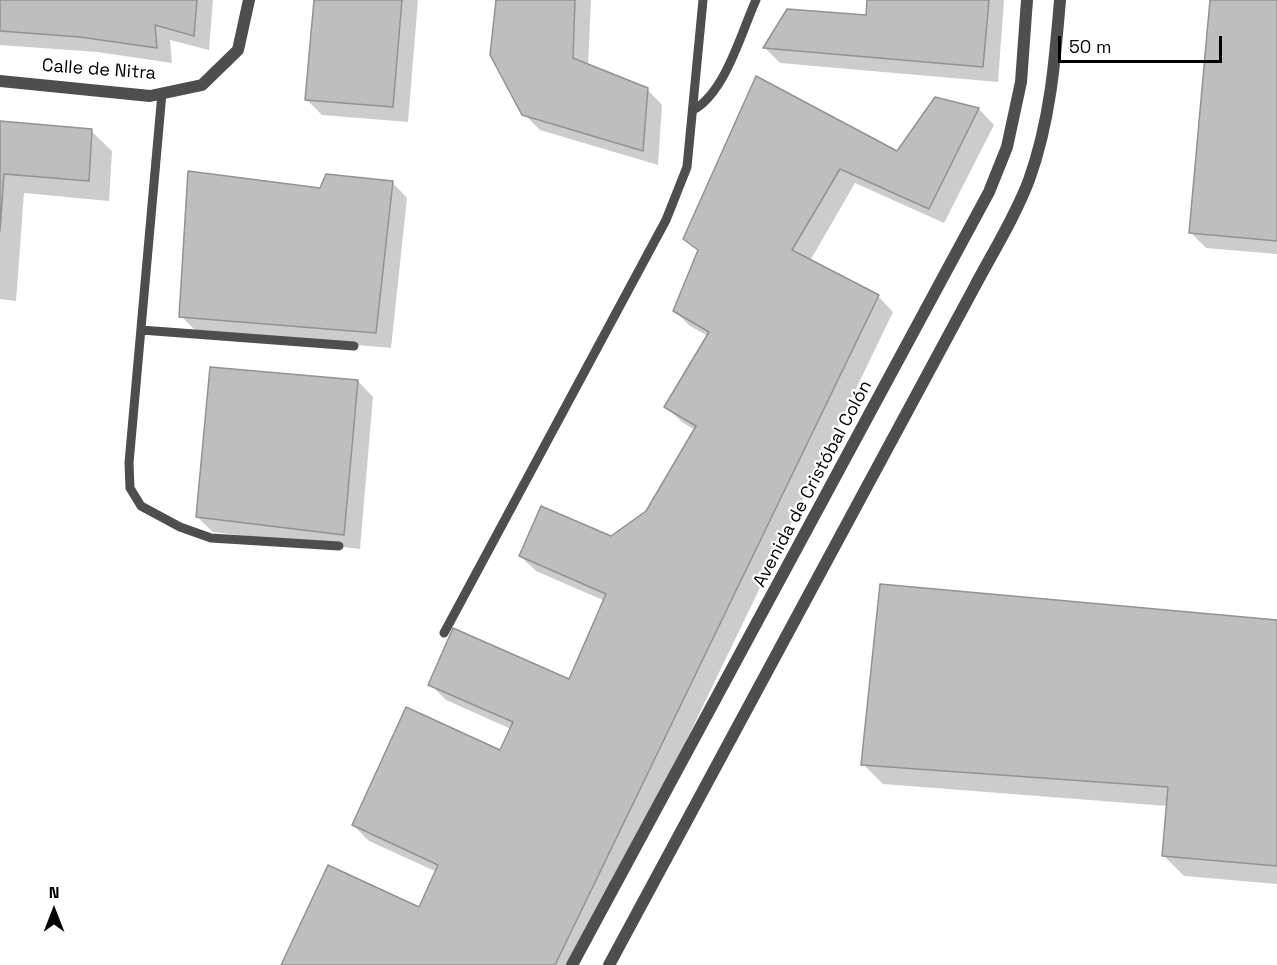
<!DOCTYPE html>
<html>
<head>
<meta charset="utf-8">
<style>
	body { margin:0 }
	#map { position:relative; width:1277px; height:965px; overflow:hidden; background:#fff; font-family:"Space Grotesk",sans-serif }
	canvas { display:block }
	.north { position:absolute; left:24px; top:881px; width:60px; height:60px; -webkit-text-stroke:4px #fff; paint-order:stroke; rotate:0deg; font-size:16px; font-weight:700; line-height:24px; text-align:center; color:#000 }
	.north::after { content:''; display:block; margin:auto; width:21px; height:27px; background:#000; clip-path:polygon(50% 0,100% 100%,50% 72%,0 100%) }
	.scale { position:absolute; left:1058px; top:36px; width:164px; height:27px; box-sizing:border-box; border:3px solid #000; border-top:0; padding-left:8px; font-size:18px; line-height:21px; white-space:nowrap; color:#000; -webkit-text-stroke:4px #fff; paint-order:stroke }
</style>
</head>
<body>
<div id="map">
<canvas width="1277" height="965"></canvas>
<div class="north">N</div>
<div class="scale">50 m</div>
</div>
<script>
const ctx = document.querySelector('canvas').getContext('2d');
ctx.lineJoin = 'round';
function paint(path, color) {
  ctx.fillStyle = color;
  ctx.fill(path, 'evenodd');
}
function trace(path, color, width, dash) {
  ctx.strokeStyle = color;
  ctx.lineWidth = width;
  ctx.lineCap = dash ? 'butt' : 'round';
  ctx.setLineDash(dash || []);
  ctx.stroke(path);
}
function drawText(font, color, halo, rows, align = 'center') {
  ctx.font = font + ' "Space Grotesk",sans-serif';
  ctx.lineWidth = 4.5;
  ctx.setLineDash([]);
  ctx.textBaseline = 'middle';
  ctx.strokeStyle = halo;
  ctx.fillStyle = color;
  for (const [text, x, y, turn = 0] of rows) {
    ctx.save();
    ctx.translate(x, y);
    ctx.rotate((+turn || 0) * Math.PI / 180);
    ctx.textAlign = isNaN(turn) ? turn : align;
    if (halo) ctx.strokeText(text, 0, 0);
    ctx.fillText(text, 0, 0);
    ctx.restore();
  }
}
const shadow = new Path2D(`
	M0,0H213L209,50L170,40L172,63L97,52L0,45Z
	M315,0H418L408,122L322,115L307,100Z
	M498,0H591L588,66L647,89L662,105L658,165L540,130L524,114Z
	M869,0H1004L998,82L780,63L765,48L867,17Z
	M1212,0H1277V254L1206,248L1190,232Z
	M757,78L897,153L936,99L979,109L994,125L944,223L855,183L810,261L878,296L893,312L578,965H283L420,909L437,872L369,841L353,825L501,752L511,729L446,700L430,684L570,681L605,601L536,571L520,556L611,538L647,512L695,430L682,422L666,407L708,336L690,326L675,311L699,252L685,238Z
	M0,123L91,131L112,151L109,201L24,193L16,301L0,299Z
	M392,182L407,198L391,348L196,331L181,316L321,189Z
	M358,381L373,397L360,549L213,532L197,517Z
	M1277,621V884L1184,876L1163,855L1167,806L883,784L863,764Z`);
const building = new Path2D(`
	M0,0H197L194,36L155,25L157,48L80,37L0,31Z
	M314,0H402L393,107L305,100Z
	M496,0H575L573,58L648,88L643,151L522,115L490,55Z
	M867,0H989L983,67L763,48L787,9L866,15Z
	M1210,0H1277V241L1189,233Z
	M756,76L897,151L935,97L979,108L929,209L840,169L792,250L879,295L555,965H281L328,865L419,907L438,865L352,825L406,707L500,750L513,722L428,685L453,628L569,679L606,594L519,556L541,506L611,536L646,511L696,426L664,407L709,332L673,311L698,250L683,239Z
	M0,121L92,129L89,181L4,174L0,231Z
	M188,171L320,188L326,174L393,181L376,333L179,317Z
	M210,367L358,380L344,535L196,517Z
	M880,584L1277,620V866L1162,856L1168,787L861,765Z`);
const lane = new Path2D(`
	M162,93L129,463L130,488L141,506L180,527L211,538L339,546
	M695,109C726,90 741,33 756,0
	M141,330L354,346
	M444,633L666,220L687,167L703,0`);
const street = new Path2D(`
	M0,81L150,96L202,85L238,50L249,0
	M572,965L989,192L1007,147L1021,82L1027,0
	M609,965L975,286C993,252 1015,217 1029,180C1050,122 1055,61 1060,0`);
const streetNames = [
	["Calle de Nitra",99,70,4],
	["Avenida de Cristóbal Colón",813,484,-62]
];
paint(shadow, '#0003');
paint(building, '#bebebe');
trace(building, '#929292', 1.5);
trace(lane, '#4e4e4e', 9);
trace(street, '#4e4e4e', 12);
drawText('18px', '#000', '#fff', streetNames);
</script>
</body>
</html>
